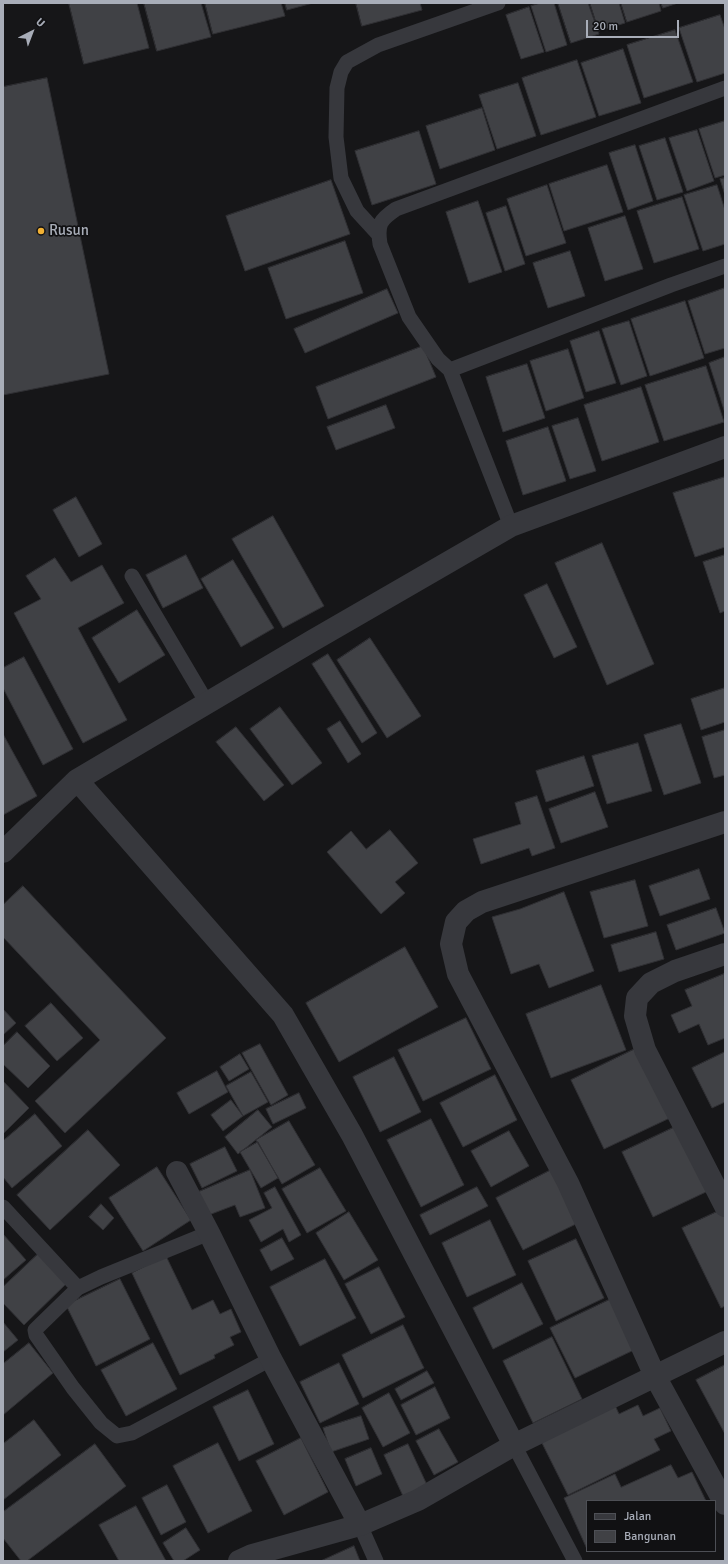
<!DOCTYPE html>
<html>
<head>
<meta charset="utf-8">
<style>
	body { margin:0 }
	#map { position:relative; width:728px; height:1564px; overflow:hidden; background:#161618; font-family:Signika,sans-serif }
	canvas { display:block }
	.frame { position:absolute; inset:0; border:4px solid #a8adb8; pointer-events:none }
	.legend { position:absolute; left:586px; top:1500px; width:130px; height:52px; box-sizing:border-box; background:#111113; border:1px solid #4d4f55; margin:0; padding:5px 7px; list-style:none; font-size:12px; color:#a8adb8 }
	.legend li { display:flex; align-items:center; gap:8px; height:20px }
	.legend b { width:20px; border:1px solid #4d4f55 }
	.north { position:absolute; left:12px; top:12px; width:40px; height:40px; -webkit-text-stroke:3px #111113; paint-order:stroke; rotate:42deg; font-size:11px; font-weight:700; line-height:16px; text-align:center; color:#a8adb8 }
	.north::after { content:''; display:block; margin:auto; width:14px; height:18px; background:#a8adb8; clip-path:polygon(50% 0,100% 100%,50% 72%,0 100%) }
	.scale { position:absolute; left:586px; top:20px; width:93px; height:18px; box-sizing:border-box; border:2px solid #a8adb8; border-top:0; padding-left:5px; font-size:12px; line-height:14px; white-space:nowrap; color:#a8adb8; -webkit-text-stroke:3px #111113; paint-order:stroke }
</style>
</head>
<body>
<div id="map">
<canvas width="728" height="1564"></canvas>
<div class="frame"></div>
<ul class="legend">
<li><b style="height:5px;background:#37383d"></b>Jalan</li>
<li><b style="height:11px;background:#404145"></b>Bangunan</li>
</ul>
<div class="north">U</div>
<div class="scale">20 m</div>
</div>
<script>
const ctx = document.querySelector('canvas').getContext('2d');
ctx.lineJoin = 'round';
function paint(path, color) {
  ctx.fillStyle = color;
  ctx.fill(path, 'evenodd');
}
function trace(path, color, width, dash) {
  ctx.strokeStyle = color;
  ctx.lineWidth = width;
  ctx.lineCap = dash ? 'butt' : 'round';
  ctx.setLineDash(dash || []);
  ctx.stroke(path);
}
function drawText(font, color, halo, rows, align = 'center') {
  ctx.font = font + ' Signika,sans-serif';
  ctx.lineWidth = 3.5;
  ctx.setLineDash([]);
  ctx.textBaseline = 'middle';
  ctx.strokeStyle = halo;
  ctx.fillStyle = color;
  for (const [text, x, y, turn = 0] of rows) {
    ctx.save();
    ctx.translate(x, y);
    ctx.rotate((+turn || 0) * Math.PI / 180);
    ctx.textAlign = isNaN(turn) ? turn : align;
    if (halo) ctx.strokeText(text, 0, 0);
    ctx.fillText(text, 0, 0);
    ctx.restore();
  }
}
const building = new Path2D(`
	M69,3H137L149,48L84,64Z
	M144,3H201L211,37L157,51Z
	M205,3H281L285,16L213,34Z
	M285,3H313L287,10Z
	M356,3H420L422,10L362,26Z
	M541,3H554L567,45L546,52L531,6Z
	M558,3H588L599,34L571,43Z
	M590,3H619L625,23L599,31Z
	M621,3H659L661,11L627,22Z
	M661,3H678L663,8Z
	M529,7L544,52L521,59L506,15Z
	M720,15L725,29V73L697,82L679,28Z
	M675,30L693,82L644,98L627,45Z
	M623,49L641,103L599,116L581,63Z
	M577,60L596,117L541,135L522,78Z
	M47,78L109,374L3,395V87Z
	M518,83L536,136L497,149L479,95Z
	M482,108L495,150L440,169L426,126Z
	M725,121V175L715,178L699,129Z
	M697,130L714,181L687,191L669,138Z
	M419,131L436,184L372,205L355,151Z
	M665,138L683,192L657,200L639,146Z
	M635,145L653,201L628,210L609,153Z
	M607,165L623,212L564,231L549,184Z
	M725,178V195L720,179Z
	M331,180L350,234L245,271L226,216Z
	M547,185L566,243L526,256L507,199Z
	M717,185L725,210V244L703,251L684,195Z
	M682,197L699,249L654,263L637,211Z
	M478,201L502,272L469,283L446,212Z
	M506,206L525,264L505,271L486,213Z
	M625,216L643,269L605,281L588,228Z
	M345,241L363,293L286,319L268,268Z
	M570,251L585,296L548,308L533,263Z
	M725,288V348L705,354L688,301Z
	M387,289L398,313L305,353L294,329Z
	M685,301L704,358L650,376L631,319Z
	M629,321L647,376L621,385L602,329Z
	M599,331L616,383L586,392L570,341Z
	M423,346L436,377L328,419L316,387Z
	M568,349L584,398L546,411L530,361Z
	M725,357V413L709,363Z
	M527,364L545,418L503,432L486,377Z
	M706,366L724,422L664,441L645,385Z
	M641,387L659,442L602,461L584,405Z
	M386,405L395,428L336,450L327,427Z
	M578,418L596,471L570,479L552,426Z
	M548,427L566,481L523,495L506,441Z
	M725,477V547L695,557L673,493Z
	M76,497L102,544L79,557L53,510Z
	M273,516L324,606L283,628L232,539Z
	M602,543L654,664L607,685L555,563Z
	M186,555L203,588L163,608L146,575Z
	M725,555V611L720,613L703,562Z
	M55,558L71,582L102,565L124,603L78,628L127,720L83,743L14,613L41,599L26,576Z
	M233,560L274,628L241,647L201,579Z
	M547,584L577,647L554,658L524,595Z
	M137,610L165,655L119,683L92,638Z
	M370,638L421,716L387,738L337,660Z
	M328,654L377,733L362,743L312,664Z
	M24,657L73,749L43,765L3,688V668Z
	M725,688V722L701,730L691,699Z
	M280,707L322,763L292,785L250,729Z
	M340,721L361,754L348,763L327,729Z
	M681,724L701,783L664,795L644,735Z
	M236,727L284,785L264,801L216,742Z
	M725,730V775L714,778L702,737Z
	M3,734L37,796L3,815Z
	M638,743L652,791L607,804L592,756Z
	M584,756L594,786L546,802L536,771Z
	M595,792L608,827L561,843L549,809Z
	M537,796L555,848L532,856L529,848L481,864L473,839L521,824L515,803Z
	M390,830L418,863L395,882L405,893L381,914L327,852L351,831L366,849Z
	M699,869L710,899L660,916L649,886Z
	M635,880L648,926L604,938L590,892Z
	M23,886L166,1038L65,1133L35,1101L100,1040L3,937V905Z
	M564,892L594,971L549,988L539,964L511,974L492,917L520,909Z
	M716,908L725,933L676,950L667,925Z
	M656,932L664,959L619,972L611,945Z
	M405,947L438,1007L339,1062L306,1003Z
	M724,974L725,1038L708,1045L699,1024L679,1033L671,1015L692,1006L685,990Z
	M601,985L626,1050L551,1078L526,1014Z
	M51,1003L83,1038L57,1061L25,1026Z
	M3,1009L16,1023L3,1035Z
	M466,1018L491,1069L423,1101L398,1050Z
	M17,1032L50,1066L28,1088L3,1064V1046Z
	M260,1044L288,1095L271,1105L242,1053Z
	M639,1047L672,1117L604,1149L571,1080Z
	M725,1052V1102L712,1108L692,1068Z
	M240,1054L249,1069L229,1081L220,1067Z
	M394,1057L421,1112L380,1132L353,1077Z
	M217,1071L228,1092L189,1114L177,1093Z
	M251,1072L268,1102L243,1116L226,1086Z
	M495,1075L517,1120L463,1147L440,1103Z
	M3,1081L29,1108L3,1134Z
	M299,1093L306,1108L273,1124L266,1109Z
	M231,1100L243,1116L223,1131L211,1115Z
	M258,1110L272,1127L238,1154L225,1137Z
	M35,1114L62,1146L12,1188L3,1177V1141Z
	M431,1119L464,1185L421,1207L387,1140Z
	M289,1121L315,1165L282,1184L256,1140Z
	M677,1126L708,1191L653,1217L622,1152Z
	M88,1130L120,1165L50,1230L17,1195Z
	M509,1131L529,1166L491,1187L471,1151Z
	M258,1142L278,1178L261,1188L240,1152Z
	M225,1147L237,1171L202,1188L190,1164Z
	M157,1167L191,1220L143,1251L109,1198Z
	M320,1168L346,1211L307,1233L282,1189Z
	M553,1169L580,1222L523,1250L496,1198Z
	M250,1170L265,1208L240,1217L235,1205L206,1216L196,1193Z
	M275,1187L301,1235L289,1242L283,1229L261,1242L249,1220L272,1208L264,1193Z
	M477,1187L488,1206L430,1235L420,1215Z
	M101,1204L114,1218L103,1230L89,1217Z
	M723,1209L725,1213V1306L721,1308L682,1228Z
	M349,1212L378,1260L344,1280L316,1233Z
	M490,1220L516,1275L467,1297L442,1243Z
	M3,1234L26,1260L3,1280Z
	M282,1238L294,1259L271,1271L260,1250Z
	M576,1239L604,1298L556,1321L528,1261Z
	M38,1254L67,1283L24,1325L3,1303V1287Z
	M166,1256L192,1310L213,1300L220,1314L231,1309L241,1332L230,1337L234,1345L214,1355L215,1358L180,1375L132,1273Z
	M325,1259L356,1318L300,1346L270,1287Z
	M379,1267L405,1317L371,1334L345,1284Z
	M120,1279L150,1339L96,1366L66,1305Z
	M522,1283L543,1324L493,1349L473,1308Z
	M611,1299L636,1349L575,1378L550,1328Z
	M3,1322L18,1340L3,1352Z
	M403,1325L424,1368L363,1398L342,1355Z
	M552,1337L582,1399L533,1423L503,1361Z
	M29,1343L53,1373L3,1415V1364Z
	M153,1343L177,1389L126,1416L101,1370Z
	M339,1363L359,1404L320,1423L300,1382Z
	M725,1365V1434L696,1380Z
	M427,1371L434,1383L401,1400L395,1389Z
	M435,1387L450,1418L416,1435L401,1405Z
	M248,1390L274,1444L239,1461L213,1407Z
	M389,1393L410,1433L383,1447L362,1408Z
	M613,1401L619,1414L638,1405L643,1416L660,1408L671,1431L654,1439L660,1450L568,1495L539,1437Z
	M361,1416L369,1439L331,1452L323,1428Z
	M34,1420L61,1455L3,1500V1444Z
	M439,1429L458,1462L434,1475L416,1441Z
	M301,1438L328,1492L284,1515L256,1461Z
	M218,1443L252,1511L208,1533L173,1466Z
	M95,1444L126,1486L27,1561H21L3,1538V1512Z
	M408,1444L427,1485L403,1496L384,1455Z
	M371,1448L382,1474L356,1486L345,1459Z
	M671,1465L678,1478L692,1472L706,1501H587V1549L564,1498L615,1474L621,1487Z
	M167,1485L186,1522L161,1535L142,1498Z
	M136,1506L166,1561H119L99,1525Z
	M186,1528L200,1550L183,1561H174L163,1543Z
	M354,1546L360,1561H321Z`);
const lane = new Path2D(`
	M379,235L357,211L341,178L336,137L337,88L341,72L347,62L378,45L498,3
	M450,370L671,285L725,266
	M511,526L450,370L438,359L409,317L380,244C377,224 380,220 396,209L725,88
	M132,576L207,703
	M3,1207L78,1288L101,1277L209,1233
	M78,1288L39,1326L35,1330L36,1335L73,1388L101,1423L117,1436L132,1433L271,1359
	M514,1445L575,1561
	M360,1525L376,1561`);
const street = new Path2D(`
	M77,780L283,1015L352,1135L514,1445
	M725,822L482,902L466,911L456,922L451,944L458,974L568,1183L655,1376L725,1504
	M3,852L77,780L312,641L511,526L725,447
	M725,954L675,971L651,983L637,998L635,1016L645,1050L725,1206
	M177,1172L209,1233L271,1359L360,1525
	M239,1561L252,1555L360,1525L418,1500L514,1445L725,1342`);
const markers = [
	[41,231,4,"#f2b134"]
];
const poiNames = [
	["Rusun",49,231]
];
paint(building, '#404145');
trace(building, '#303034', 1);
trace(lane, '#37383d', 15);
trace(street, '#37383d', 22);
for (const [x, y, r, color] of markers) {
  const dot = new Path2D();
  dot.arc(x, y, r, 0, 2 * Math.PI);
  ctx.fillStyle = color;
  ctx.fill(dot);
  trace(dot, '#111113', 1.5);
}
drawText('15px', '#a8adb8', '#111113', poiNames, 'left');
</script>
</body>
</html>
